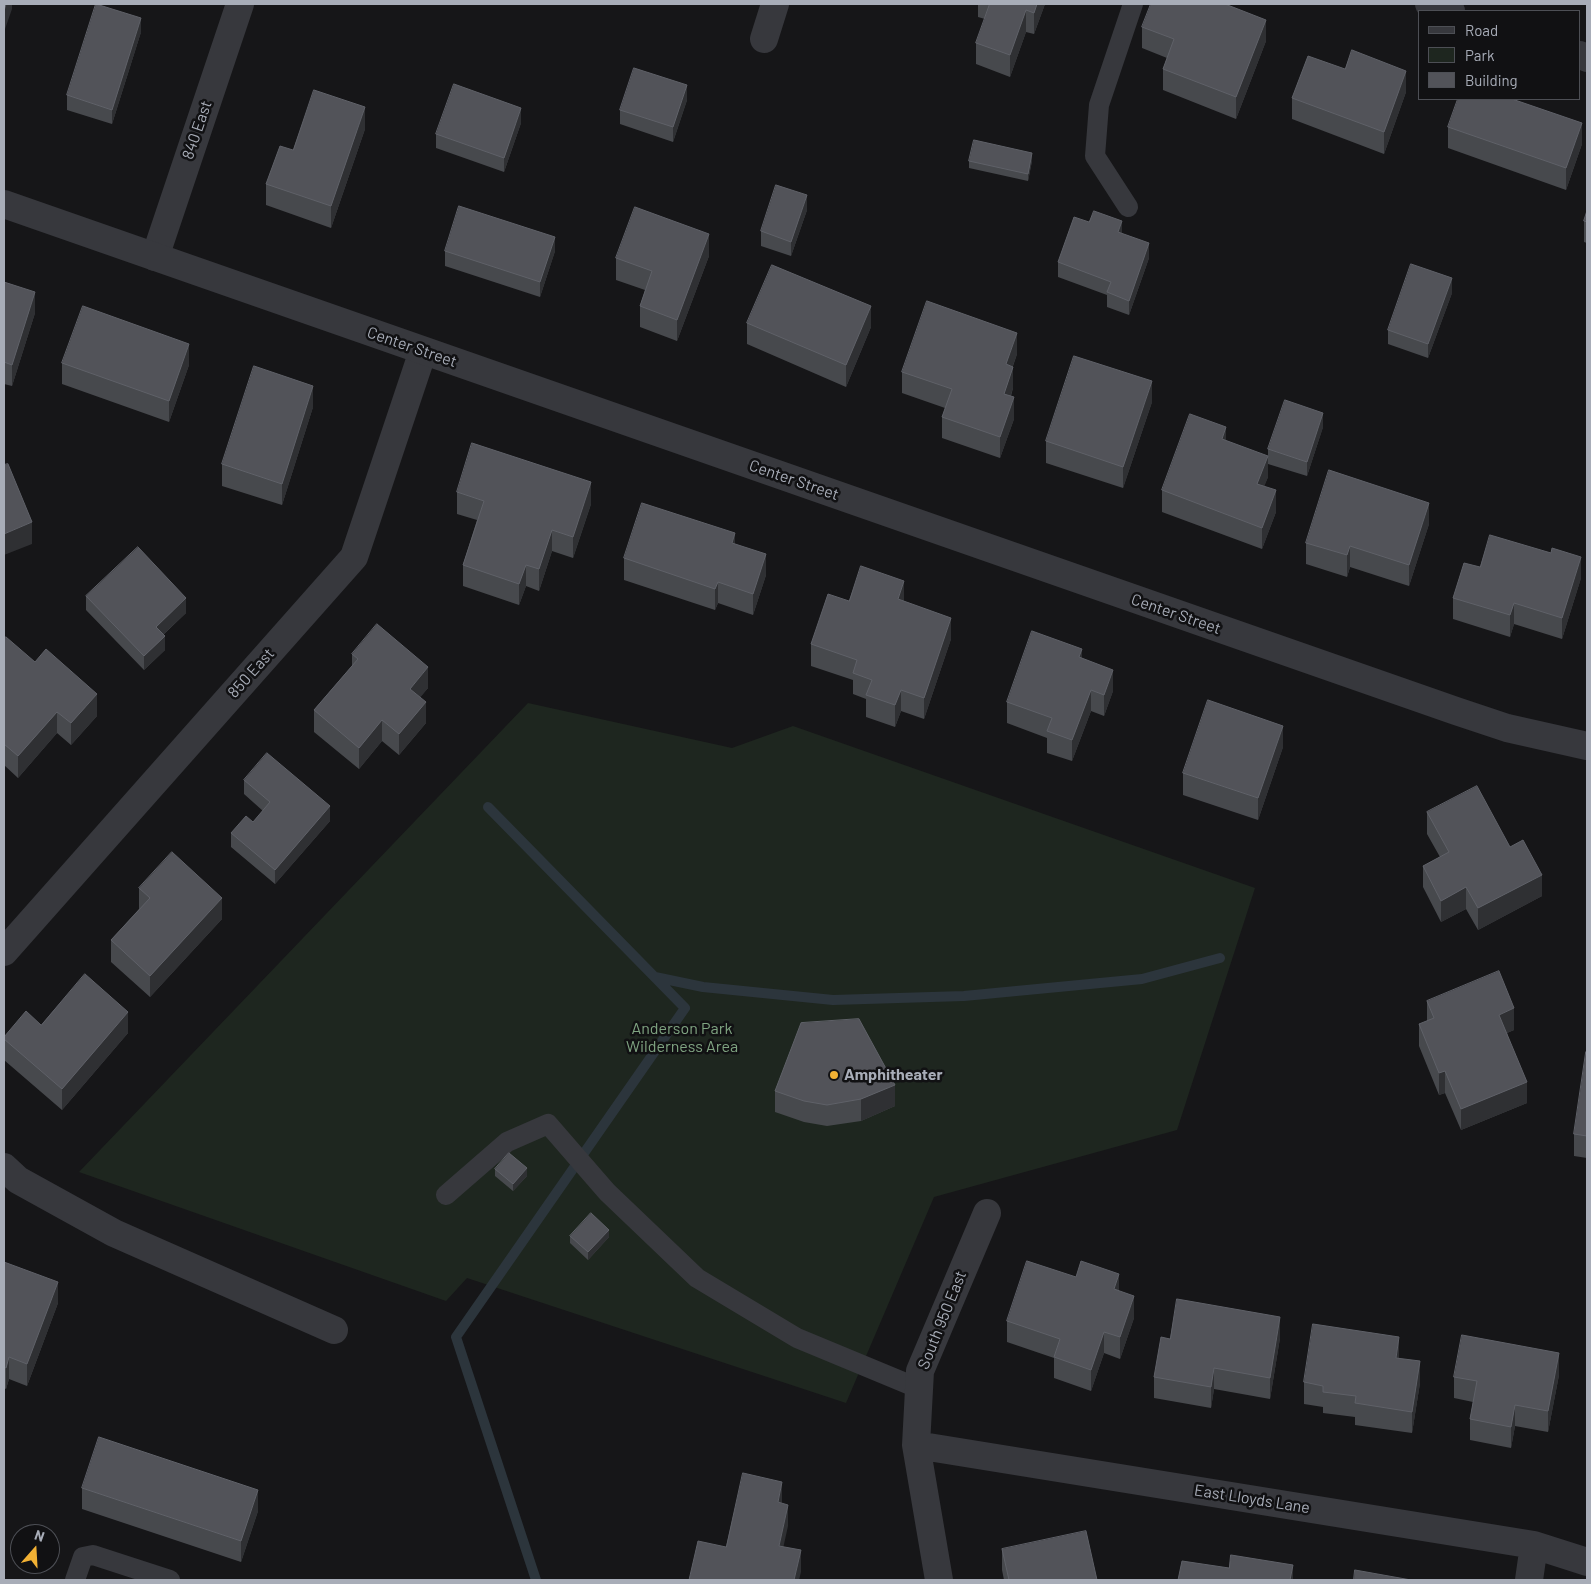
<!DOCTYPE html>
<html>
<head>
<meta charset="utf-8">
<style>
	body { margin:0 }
	#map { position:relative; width:1591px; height:1584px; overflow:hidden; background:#161618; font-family:Barlow,sans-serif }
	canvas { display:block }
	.frame { position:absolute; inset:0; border:5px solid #a8adb8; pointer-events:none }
	.legend { position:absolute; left:1418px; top:10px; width:162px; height:90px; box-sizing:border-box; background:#111113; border:1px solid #4d4f55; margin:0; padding:6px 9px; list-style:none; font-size:15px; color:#a8adb8 }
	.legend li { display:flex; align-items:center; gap:10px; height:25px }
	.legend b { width:25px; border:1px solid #4d4f55 }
	.north { position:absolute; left:10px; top:1524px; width:50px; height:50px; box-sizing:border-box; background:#111113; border:1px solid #4d4f55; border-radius:50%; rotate:19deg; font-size:14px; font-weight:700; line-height:20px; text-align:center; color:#a8adb8 }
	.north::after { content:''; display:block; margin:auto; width:18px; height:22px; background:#f2b134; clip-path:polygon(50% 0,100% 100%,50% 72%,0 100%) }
</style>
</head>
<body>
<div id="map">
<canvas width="1591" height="1584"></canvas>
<div class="frame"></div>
<ul class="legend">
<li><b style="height:6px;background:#37383d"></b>Road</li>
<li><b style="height:14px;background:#1e261f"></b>Park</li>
<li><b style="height:14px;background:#525359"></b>Building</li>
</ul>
<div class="north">N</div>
</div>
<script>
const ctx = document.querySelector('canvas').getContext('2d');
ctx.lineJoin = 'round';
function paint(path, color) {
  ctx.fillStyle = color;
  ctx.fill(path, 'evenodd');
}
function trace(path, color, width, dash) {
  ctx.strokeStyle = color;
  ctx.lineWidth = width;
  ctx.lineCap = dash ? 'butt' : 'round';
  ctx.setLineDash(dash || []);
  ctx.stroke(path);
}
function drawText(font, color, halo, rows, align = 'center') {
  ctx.font = font + ' Barlow,sans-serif';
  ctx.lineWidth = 5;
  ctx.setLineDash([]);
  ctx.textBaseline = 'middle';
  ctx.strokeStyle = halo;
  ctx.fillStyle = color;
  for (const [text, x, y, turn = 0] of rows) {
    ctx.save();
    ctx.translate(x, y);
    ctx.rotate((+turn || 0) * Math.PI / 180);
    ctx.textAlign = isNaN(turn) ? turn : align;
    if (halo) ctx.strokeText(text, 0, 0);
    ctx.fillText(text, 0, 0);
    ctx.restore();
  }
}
const green = new Path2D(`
	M528,703L732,748L793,726L1255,888L1177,1130L934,1197L846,1403L467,1278L446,1301L79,1172Z`);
const stream = new Path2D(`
	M488,807L685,1008L456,1337L536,1580
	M655,977L703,987L833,1000L964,996L1142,979L1220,958`);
const service = new Path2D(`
	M1128,207L1095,156L1099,105L1133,4
	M446,1195L507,1142L548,1124L607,1192L697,1278L797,1338L920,1389
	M75,1580L83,1557L93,1555L170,1580`);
const minor = new Path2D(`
	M1429,4L1451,11
	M764,39L775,4
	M1580,55L1587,58
	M155,257L240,4
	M4,952L354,557L423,351
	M4,1167L18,1180L114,1233L334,1330
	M916,1445L1534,1545L1587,1562
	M939,1580L916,1445L920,1371L987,1213
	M1529,1580L1534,1545`);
const tertiary = new Path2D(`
	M4,204L1456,711L1507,728L1587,746`);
const wall = new Path2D(`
	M978,4H1045L1034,34L1026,32L1010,77L976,64V43L985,19L978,17Z
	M1142,27L1266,41L1236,119L1163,90V69L1167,58L1142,48Z
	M141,32L112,124L67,110V95Z
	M1345,69L1406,92L1384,154L1292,119V98Z
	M687,100L673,142L620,124V110Z
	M521,123L504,172L436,148V134Z
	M1448,127L1582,144L1566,190L1448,148Z
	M365,129L331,228L266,205V184L293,150Z
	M969,161H1032L1028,181L969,168Z
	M807,210L791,256L761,246V231Z
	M1587,211V243L1584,242V221Z
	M1122,234L1149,258L1129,315L1107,307V295L1058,277V262Z
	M445,251H555L540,297L445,266Z
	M709,256L677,341L640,327V306L645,290L616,280V258Z
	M4,282L35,313L12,386L4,384Z
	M1452,293L1428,358L1388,344V330Z
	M747,323L871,327L846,387L747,344Z
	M1017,354L1013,366V388L1011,396L1014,419L1000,458L942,438V417L945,408L902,393V372Z
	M62,363L189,365L169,422L62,384Z
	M1152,402L1123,488L1046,463V441Z
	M313,407L282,505L222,486V464Z
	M1323,427L1307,476L1268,464V449Z
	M1226,441L1268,477L1264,486L1276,512L1262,549L1162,512V490Z
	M457,492L591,504L573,558L552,551L539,591L526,586L519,605L463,586V565L477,520L457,514Z
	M1429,524L1409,586L1350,567L1347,577L1306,564V543Z
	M735,544L766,575L753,615L718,603L715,610L624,580V558Z
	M1480,567L1581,578L1562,639L1514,624L1510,637L1453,619V598Z
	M86,596L186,613L164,634L165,650L144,670L86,610Z
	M849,601H904L951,639L924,719L901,711L895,727L866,717V699L853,694V680L811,666V644Z
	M4,640L97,716L71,745L57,733L18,778L4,765Z
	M352,654L428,688L420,697L426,723L399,755L382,741L359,769L314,732V710L352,666Z
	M1082,658L1113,691L1104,716L1091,711L1072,761L1047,753V738L1007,723V702Z
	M1283,747L1258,820L1183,795V773Z
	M244,780L330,821L275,884L231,847V833L253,822L263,811L244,794Z
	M1427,812L1510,847L1542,896L1478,930L1466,909L1441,922L1423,887V866L1440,857L1427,834Z
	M139,888L222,919L150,997L111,962V940L139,909Z
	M1427,1001L1514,1030L1507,1033L1527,1103L1461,1130L1445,1093L1439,1095L1419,1046V1024L1427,1022Z
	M859,1019L895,1106L861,1121L827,1126L804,1122L775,1112V1091Z
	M41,1025L128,1033L62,1110L4,1060V1037Z
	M1587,1053V1158L1574,1156V1134Z
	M495,1169L527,1176L513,1191L495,1176Z
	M570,1236L609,1237L588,1260L570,1243Z
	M4,1262L58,1303L27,1386L9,1379L6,1389L4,1388Z
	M1076,1277L1119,1291L1134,1318L1120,1359L1104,1353L1091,1391L1054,1378V1358L1007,1342V1321Z
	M1280,1338L1270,1399L1214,1389L1211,1408L1154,1398V1377L1170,1339Z
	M1399,1359L1420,1383L1412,1433L1355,1425V1417L1323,1413V1407L1304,1404V1382Z
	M1559,1375L1548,1432L1515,1426L1511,1448L1470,1440V1419L1473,1402L1454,1398V1377Z
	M82,1488L258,1511L241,1562L82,1509Z
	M1002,1549L1097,1580H1004L1002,1570Z`);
const shadedWall = new Path2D(`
	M6,4H12V9L4,32V11Z
	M1037,4H1045L1034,34V13Z
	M1026,10V32L1010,77V55Z
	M141,18V32L112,124V110Z
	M1266,20V41L1236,119V97Z
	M1406,71V92L1384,154V132Z
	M687,85V100L673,142V127Z
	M365,107V129L331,228V206Z
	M521,108V123L504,172V158Z
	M1582,123V144L1566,190V168Z
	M1032,153V161L1028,181V174Z
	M807,195V210L791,256V242Z
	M1122,221V236L1118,232Z
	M709,234V256L677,341V320Z
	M555,237V251L540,297V282Z
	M1149,243V258L1129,315V301Z
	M1452,278V293L1428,358V344Z
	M35,292V313L12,386V365Z
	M871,306V327L846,387V365Z
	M1017,333V354L1006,385V364Z
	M189,344V365L169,422V401Z
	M1013,367V388L1004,415V394Z
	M1152,381V402L1123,488V467Z
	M313,386V407L282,505V484Z
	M1014,397V419L1000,458V437Z
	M1323,413V427L1307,476V462Z
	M1226,427V448L1222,439Z
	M1268,456V477L1257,505V484Z
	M591,482V504L573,558V537Z
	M1276,490V512L1262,549V528Z
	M1429,503V524L1409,586V565Z
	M32,522V544L4,555V534Z
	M552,530V551L539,591V569Z
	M735,533V555L732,543Z
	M1350,546V567L1347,577V555Z
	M766,554V575L753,615V594Z
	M1581,557V578L1562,639V618Z
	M526,565V586L519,605V584Z
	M904,581V602L898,599Z
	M718,582V603L715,610V589Z
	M186,598V613L156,641V627Z
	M1514,603V624L1510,637V615Z
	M951,618V639L924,719V698Z
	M165,636V650L144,670V656Z
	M1082,649V670L1079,657Z
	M428,667V688L410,710V689Z
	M1113,670V691L1104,716V695Z
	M901,690V711L895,727V705Z
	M1091,690V711L1072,761V740Z
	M97,694V716L71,745V723Z
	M426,702V723L399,755V734Z
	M57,712V733L18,778V756Z
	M382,720V741L359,769V748Z
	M1283,726V747L1258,820V798Z
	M330,806V821L275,884V870Z
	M1542,875V896L1478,930V908Z
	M1466,887V909L1441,922V901Z
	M222,898V919L150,997V976Z
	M1514,1008V1030L1499,1036V1015Z
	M128,1012V1033L62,1110V1089Z
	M1445,1071V1093L1439,1095V1073Z
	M1527,1082V1103L1461,1130V1109Z
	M895,1085V1106L861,1121V1099Z
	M527,1168V1176L513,1191V1184Z
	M609,1230V1237L588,1260V1252Z
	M1119,1274V1295L1114,1289Z
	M58,1282V1303L27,1386V1364Z
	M1134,1296V1318L1120,1359V1337Z
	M1280,1317V1338L1270,1399V1378Z
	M1104,1332V1353L1091,1391V1370Z
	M1399,1337V1359L1396,1358Z
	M1559,1353V1375L1548,1432V1411Z
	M9,1357V1379L6,1389V1368Z
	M1420,1361V1383L1412,1433V1412Z
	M1214,1368V1389L1211,1408V1387Z
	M1515,1405V1426L1511,1448V1427Z
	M782,1482V1503L778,1502Z
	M258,1490V1511L241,1562V1541Z
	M788,1505V1526L779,1567V1546Z
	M801,1550V1572L799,1580H794Z
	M1293,1565V1580H1290Z`);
const building = new Path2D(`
	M4,4H6L4,11Z
	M96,4L141,18L112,110L67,95Z
	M990,4H1037L1034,13L1026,10L1010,55L976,43Z
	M1151,4H1225L1266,20L1236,97L1163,69L1174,39L1142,27Z
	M1352,50L1406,71L1384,132L1292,98L1308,56L1345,69Z
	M634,68L687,85L673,127L620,110Z
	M454,84L521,108L504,158L436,134Z
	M314,90L365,107L331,206L266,184L280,146L293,150Z
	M1458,99H1512L1582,123L1566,168L1448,127Z
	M974,140L1032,153L1028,174L969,161Z
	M776,185L807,195L791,242L761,231Z
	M459,206L555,237L540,282L445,251Z
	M635,207L709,234L677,320L640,306L652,271L616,258Z
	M1094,211L1122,221L1118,232L1149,243L1129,301L1107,292L1111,282L1058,262L1074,217L1089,222Z
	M1587,211V222L1584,221Z
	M1411,264L1452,278L1428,344L1388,330Z
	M772,265L871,306L846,365L747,323Z
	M4,282L35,292L12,365L4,362Z
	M927,301L1017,333L1006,364L1013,367L1004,394L1014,397L1000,437L942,417L952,389L902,372Z
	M83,306L189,344L169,401L62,363Z
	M1074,356L1152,381L1123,467L1046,441Z
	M254,366L313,386L282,484L222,464Z
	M1285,400L1323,413L1307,462L1268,449Z
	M1190,414L1226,427L1222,439L1268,456L1257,484L1276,490L1262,528L1162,490Z
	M472,443L591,482L573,537L552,530L539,569L526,565L519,584L463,565L484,501L457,492Z
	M8,464L32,522L4,534V465Z
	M1329,470L1429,503L1409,565L1350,546L1347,555L1306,543Z
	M642,503L735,533L732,543L766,554L753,594L718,582L715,589L624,558Z
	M1490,535L1551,553L1552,548L1581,557L1562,618L1514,603L1510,615L1453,598L1464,563L1480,567Z
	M138,547L186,598L156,627L165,636L144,656L86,596Z
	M861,566L904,581L898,599L951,618L924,698L901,690L895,705L866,695L872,680L853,673L857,660L811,644L828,594L849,601Z
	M377,624L428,667L410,689L426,702L399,734L382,720L359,748L314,710L358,659L352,654Z
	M1032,631L1082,649L1079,657L1113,670L1104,695L1091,690L1072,740L1047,731L1052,718L1007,702Z
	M6,637L35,662L46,649L97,694L71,723L57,712L18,756L4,744V640Z
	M1208,700L1283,726L1258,798L1183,773Z
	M267,753L330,806L275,870L231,833L246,816L253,822L270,802L244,780Z
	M1477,786L1510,847L1523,840L1542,875L1478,908L1466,887L1441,901L1423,866L1449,852L1427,812Z
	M172,852L222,898L150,976L111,940L150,898L139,888Z
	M1499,971L1514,1008L1499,1015L1527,1082L1461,1109L1445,1071L1439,1073L1419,1024L1434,1018L1427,1001Z
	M85,974L128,1012L62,1089L4,1039V1037L26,1011L41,1025Z
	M859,1019L895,1085L861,1099L827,1105L804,1101L775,1091L801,1023Z
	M1586,1052L1587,1053V1136L1574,1134Z
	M509,1153L527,1168L513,1184L495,1169Z
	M591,1213L609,1230L588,1252L570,1236Z
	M1027,1261L1076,1277L1081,1261L1119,1274L1114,1289L1134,1296L1120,1337L1104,1332L1091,1370L1054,1357L1060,1339L1007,1321Z
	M4,1262L58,1282L27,1364L9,1357L6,1368L4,1367Z
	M1177,1299L1280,1317L1270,1378L1214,1368L1211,1387L1154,1377L1161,1337L1170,1339Z
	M1313,1324L1399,1337L1396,1358L1420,1361L1412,1412L1355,1403L1356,1396L1323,1392V1386L1304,1382Z
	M1462,1335L1559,1353L1548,1411L1515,1405L1511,1427L1470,1419L1477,1381L1454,1377Z
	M99,1437L258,1490L241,1541L82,1488Z
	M743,1473L782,1482L778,1502L788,1505L779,1546L801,1550L794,1580H689L698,1541L726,1547Z
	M1086,1531L1097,1580H1009L1002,1549Z
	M1231,1555L1293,1565L1290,1580H1178L1182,1561L1229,1568Z
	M1355,1570L1411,1580H1354Z`);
const markers = [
	[834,1075,5,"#f2b134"]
];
const streetNames = [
	["840 East",197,130,-71],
	["Center Street",412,347,19],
	["Center Street",794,480,19],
	["Center Street",1176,614,19],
	["850 East",251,673,-48],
	["South 950 East",942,1320,-68],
	["East Lloyds Lane",1252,1499,9]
];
const parkNames = [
	["Anderson Park",682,1029],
	["Wilderness Area",682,1047]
];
const poiNames = [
	["Amphitheater",844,1075]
];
paint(green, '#1e261f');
trace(stream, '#2c353c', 10);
trace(service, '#37383d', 20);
trace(minor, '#37383d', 28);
trace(tertiary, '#37383d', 28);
paint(wall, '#47494d');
paint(shadedWall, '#2f3033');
paint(building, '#525359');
trace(building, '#5f6168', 1);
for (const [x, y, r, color] of markers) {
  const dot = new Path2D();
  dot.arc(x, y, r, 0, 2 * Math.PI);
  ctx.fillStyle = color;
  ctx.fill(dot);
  trace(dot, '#111113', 2);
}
drawText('16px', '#a8adb8', '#111113', streetNames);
drawText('16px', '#7fa381', '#111113', parkNames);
drawText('bold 16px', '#a8adb8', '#111113', poiNames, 'left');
</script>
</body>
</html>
